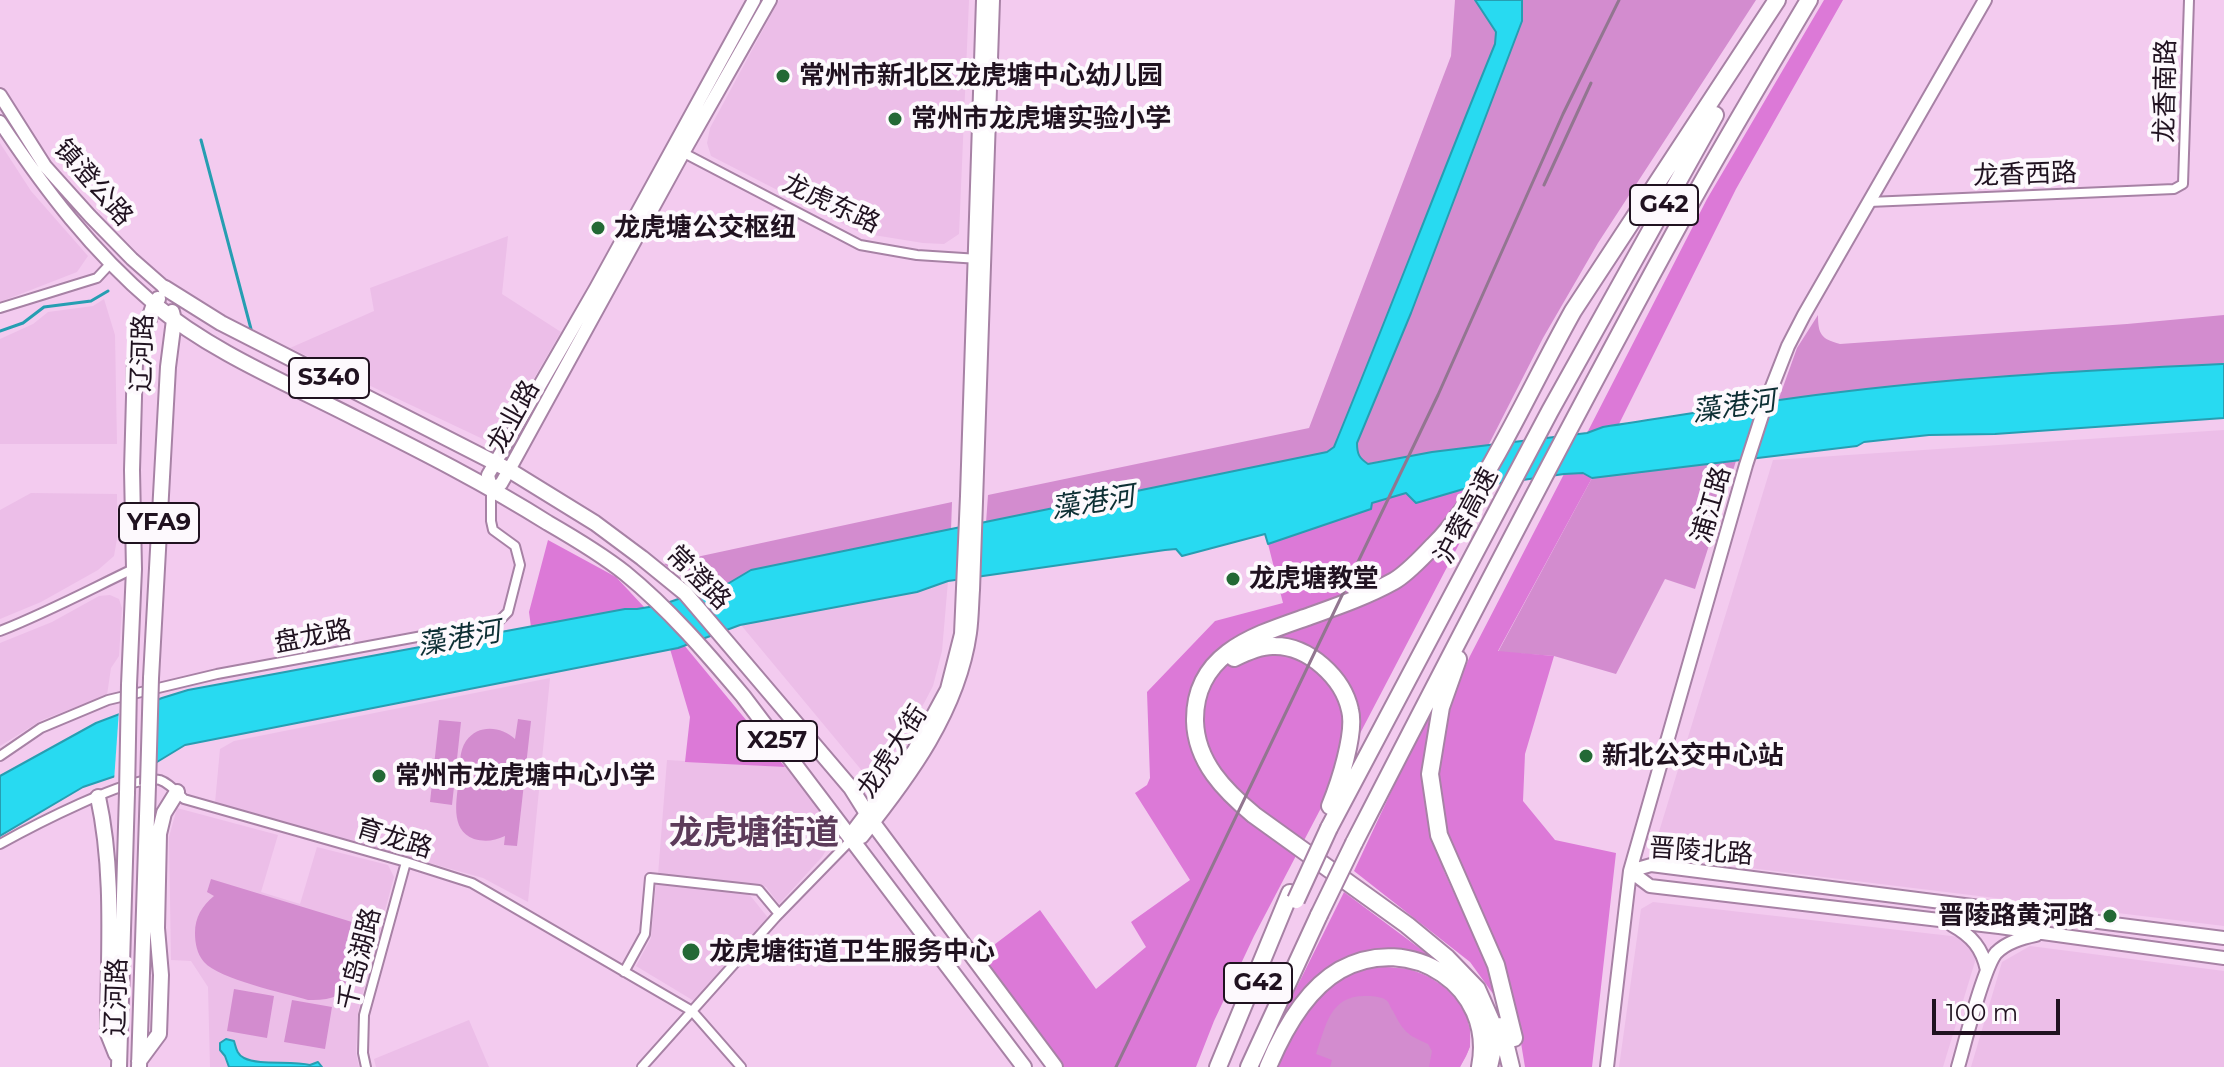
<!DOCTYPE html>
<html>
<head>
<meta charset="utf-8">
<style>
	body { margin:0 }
	#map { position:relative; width:2224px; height:1067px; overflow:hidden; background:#f3cbef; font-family:Montserrat,sans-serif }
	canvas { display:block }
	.scale { position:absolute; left:1932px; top:999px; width:128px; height:36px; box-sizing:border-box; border:4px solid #201220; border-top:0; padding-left:10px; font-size:24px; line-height:28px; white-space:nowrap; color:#201220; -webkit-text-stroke:6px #fdf9fd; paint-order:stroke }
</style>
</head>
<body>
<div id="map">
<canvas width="2224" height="1067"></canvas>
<div class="scale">100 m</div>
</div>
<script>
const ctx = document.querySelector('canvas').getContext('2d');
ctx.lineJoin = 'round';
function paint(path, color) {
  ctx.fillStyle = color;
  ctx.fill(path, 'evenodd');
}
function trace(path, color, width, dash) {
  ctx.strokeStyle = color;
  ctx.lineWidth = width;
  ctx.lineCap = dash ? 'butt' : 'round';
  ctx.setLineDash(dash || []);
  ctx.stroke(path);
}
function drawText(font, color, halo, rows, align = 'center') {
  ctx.font = font + ' Montserrat,"Noto Sans SC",sans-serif';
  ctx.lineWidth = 8;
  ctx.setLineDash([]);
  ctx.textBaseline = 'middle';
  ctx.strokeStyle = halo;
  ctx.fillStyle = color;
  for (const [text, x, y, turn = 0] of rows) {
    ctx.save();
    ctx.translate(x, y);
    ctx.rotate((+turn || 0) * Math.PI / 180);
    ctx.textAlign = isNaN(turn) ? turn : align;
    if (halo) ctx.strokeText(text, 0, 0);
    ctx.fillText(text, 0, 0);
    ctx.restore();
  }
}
const built = new Path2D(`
	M779,0H969L959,234L944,244L923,243L861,233L711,156L707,143L710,128Z
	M0,143L31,191L88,256L77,272L0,302Z
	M508,236L502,294L561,332L502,433L485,440L290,348L374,311L370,288Z
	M104,299L115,335L117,444H0V339L33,324L48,312L93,306Z
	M2224,430V926L1676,859L1654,848L1773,460Z
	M31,493L117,494V539L114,556L98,570L41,602L0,619V510Z
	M948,581L942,651L933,686L911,728L887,762L868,778L741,625L917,592Z
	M110,595L119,599L122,608L119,656L111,668L107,695L42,720L0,746V643L52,622L99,596Z
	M550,678L528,902L483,878L215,803L220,749L234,741Z
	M667,760L785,767L825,816L831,835L828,847L822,857L779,904L766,887L658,875Z
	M177,808L278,835L261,892L300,904L317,847L388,865L394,877L358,1011L356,1053L359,1067H210L208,987L191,961L171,960L169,837Z
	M656,884L749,894L769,919L694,1001L636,966L651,938Z
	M1653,902L1960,937L1977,955L1943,1067H1619L1641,909Z
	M2030,946L2224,971V1067H1971L2002,962Z
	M469,1020L489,1067H376L374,1059Z`);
const green = new Path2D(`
	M1455,0H1756L1598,243L1543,338L1488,446L1432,452L1309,474L1306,458L986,523L988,495L1309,428L1451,56Z
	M1818,315C1818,334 1821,339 1840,344L2127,324L2224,315V364C2075,371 1925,380 1778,401L1797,348Z
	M1736,461L1695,589L1665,579L1616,674L1554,656L1498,652L1592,478Z
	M952,502L951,530L751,570L719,589L702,592L664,564Z
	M518,719L531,721L517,846L504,845L505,836C494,841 485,842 474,839C449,830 457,798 459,778C460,765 459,751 466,741C479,723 502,727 515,739Z
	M439,720L461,722L452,805L430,802Z
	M211,879L375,929L372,941L354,936C364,976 352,1002 308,1000C284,993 219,979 204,962C197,954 195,943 195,933C195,917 202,906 214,896L207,892Z
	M1385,967L1409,969L1431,978L1470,1028V1047L1460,1067H1275C1297,1031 1317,985 1360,971C1368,968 1377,968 1385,967Z
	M234,989L274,996L267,1038L227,1031Z
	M292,1000L332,1007L325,1049L284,1042Z`);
const forest = new Path2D(`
	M1824,0H1843L1736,189L1619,424L1603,427L1587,433L1707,199Z
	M1583,473L1592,478L1498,651L1554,656L1525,754L1523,801L1555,840L1616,853L1592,1067H1525L1515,1007L1499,956L1447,833L1437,774L1448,706L1470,656L1564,474Z
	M1490,485L1254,936L1214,1021L1196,1067H1062L978,957L1040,910L1096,989L1146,947L1131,922L1190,880L1135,793L1147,785L1150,778L1147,692L1215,621L1283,603L1268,544L1371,509L1372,503L1406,493L1417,502L1467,488Z
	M548,540L616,577L645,608L625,609L531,627L529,612Z
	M684,645L785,767L685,762L690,717L670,649Z
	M1428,713L1432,715V828L1444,871L1468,924L1481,948L1498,996L1496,998L1470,962L1354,871Z
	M1344,892L1438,962L1435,965L1410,955L1339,966L1261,1067H1257Z
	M1385,967C1393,968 1403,968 1411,970C1443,979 1474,1007 1470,1044C1469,1052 1464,1060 1460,1067H1429L1432,1051L1428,1044C1407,1035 1403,1031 1393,1011C1390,1008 1390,1003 1386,1000C1382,997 1374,996 1368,996C1330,994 1326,1025 1316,1054L1332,1060L1330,1067H1275C1295,1029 1316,985 1360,971C1368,968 1377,968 1385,967Z`);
const water = new Path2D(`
	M1475,0H1522V21L1411,313L1357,443C1357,454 1359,458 1368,464L1432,452L1587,433L1603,427C1685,415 1767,400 1849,391C1973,376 2099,370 2224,364V418L1995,434L1929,435L1864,442L1857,446L1592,478L1583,473L1564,474L1467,488L1416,503L1406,493L1372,503L1371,509L1268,544L1265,534L1182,556L1176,549L1165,550L948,581L917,592L740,625L678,648L185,745L157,762L83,787L0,836V776L96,723L162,698L188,690L625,609H637L661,605L687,596L719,589L751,570L1327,452L1334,447C1389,313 1440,178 1495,44L1496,32Z
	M226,1039L234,1041C236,1048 237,1055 244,1058C260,1066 292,1060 310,1065L318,1062L322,1067H229L225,1056L220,1050V1043Z`);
const pier = new Path2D(`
	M157,695L153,767L114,781L119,710Z`);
const stream = new Path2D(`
	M201,140L251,329
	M0,331L23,323L44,307L91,301L108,291`);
const street = new Path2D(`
	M680,151L860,245L917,255L979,259
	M1869,202L2174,189L2183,184L2189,0
	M0,308L97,278L110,264
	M0,631C46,613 89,590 133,569
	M0,756L41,728L108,700L217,674L498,622L508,612L520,565L515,546L493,530L491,521V488
	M0,844C27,829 133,773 160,780C169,783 177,792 184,799L406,862L472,883L692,1011L741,1067
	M624,972L645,934L650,878L759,890L779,914
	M366,1067L363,1053L364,1015L406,862
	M642,1067L776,917L851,840`);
const secondary = new Path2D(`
	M754,0L596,288L495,463L488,475L491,488L501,484L509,470L683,153L770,0
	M0,95L45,166L90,216L132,259L165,288
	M0,122C46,191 91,250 154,304
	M851,840L862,837C910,777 959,711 970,633C972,618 972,604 973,590L993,0
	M851,840L855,828L914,750L947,689L961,634L967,496L983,0
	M1630,871L1650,886L1999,927L2224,958
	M1630,871L1651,865L2224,938
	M1952,925C1972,936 1982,948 1987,970
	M1607,1067L1630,871L1746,465L1768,397L1788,346L1804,315L1985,0
	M1958,1067C1965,1043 1983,969 1996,953C2007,942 2022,938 2036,935`);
const primary = new Path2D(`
	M165,288L221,323L509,470L595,523L642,558L685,593L851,788L873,823L1055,1067
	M154,304C213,353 287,383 355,418C421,451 486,484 548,523C574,538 601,554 625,573C669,609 706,652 743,696L1024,1067
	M151,678L168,367L174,320L172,312
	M129,685L134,569L132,470L135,361L154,304L158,299
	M98,797C115,874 108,955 108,1034L116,1054
	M139,1061L159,1034L161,975L157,928L159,834L164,813L177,792
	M119,1067L127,793
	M139,1067L148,785`);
const highway = new Path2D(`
	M1234,658C1246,652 1261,645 1275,646C1309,646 1343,678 1350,710C1356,733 1339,784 1330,806
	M1458,659L1441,707L1430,774L1439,835L1496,965L1514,1038
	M1329,828L1550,411L1715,115
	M1354,843C1465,627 1576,412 1693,199C1730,132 1770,66 1809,0
	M1501,1026L1511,1067
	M1218,1067L1290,893
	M1249,1067L1319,915
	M1268,1067C1283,1031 1305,990 1340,970C1410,931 1496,986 1480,1067
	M1489,1067L1495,1040L1492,1023L1477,989L1447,958L1407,925L1254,815C1225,791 1196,762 1195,721C1194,652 1256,635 1310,616C1338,606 1367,596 1394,581C1408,573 1422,557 1434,545C1458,521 1477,490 1493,461C1521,412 1545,361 1573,311L1777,0`);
const rail = new Path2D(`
	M1544,185L1591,83
	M1116,1067L1438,395L1563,114L1619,0`);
const primaryBridge = new Path2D(`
	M148,785L151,678
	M127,793L129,685`);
const highwayBridge = new Path2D(`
	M1296,900L1329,828
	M1319,915L1354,843`);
const markers = [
	[783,76,8,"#236935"],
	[895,119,8,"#236935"],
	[598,228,8,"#236935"],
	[1233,579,8,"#236935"],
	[1586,756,8,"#236935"],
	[379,776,8,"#236935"],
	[2110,916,8,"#236935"],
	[691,952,10,"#236935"]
];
const shields = [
	[1664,205,68],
	[329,378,80],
	[159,523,80],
	[777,741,80],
	[1258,983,68]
];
const shieldNames = [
	["G42",1664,205],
	["S340",329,378],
	["YFA9",159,523],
	["X257",777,741],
	["G42",1258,983]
];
const poiNames = [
	["常州市新北区龙虎塘中心幼儿园",799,76],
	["常州市龙虎塘实验小学",911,119],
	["龙虎塘公交枢纽",614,228],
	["龙虎塘教堂",1249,579],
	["新北公交中心站",1602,756],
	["常州市龙虎塘中心小学",395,776],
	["晋陵路黄河路",2094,916,"right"],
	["龙虎塘街道卫生服务中心",709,952]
];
const streetNames = [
	["龙香南路",2166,91,-89],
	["龙香西路",2025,175,-2],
	["镇澄公路",93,183,49],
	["龙虎东路",831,204,25],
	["辽河路",143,353,-88],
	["龙业路",514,417,-61],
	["浦江路",1712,505,-74],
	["沪蓉高速",1467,516,-62],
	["常澄路",698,578,45],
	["盘龙路",313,637,-11],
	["龙虎大街",893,752,-57],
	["育龙路",394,839,17],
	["晋陵北路",1701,852,4],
	["千岛湖路",360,959,-76],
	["辽河路",117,997,-88]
];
const waterNames = [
	["藻港河",1734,407,-8],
	["藻港河",1093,503,-9],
	["藻港河",459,639,-10]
];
const districtNames = [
	["龙虎塘街道",754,834]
];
paint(built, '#ecbee8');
paint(green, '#d38ccf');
paint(forest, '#dc79d7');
paint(water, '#28daf1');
trace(water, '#269eb2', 2);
paint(pier, '#f3cbef');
trace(stream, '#269eb2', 3);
trace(street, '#a782a5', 12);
trace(secondary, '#a782a5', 16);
trace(primary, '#a782a5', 18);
trace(highway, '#a782a5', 20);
trace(street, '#fff', 8);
trace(secondary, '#fff', 12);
trace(primary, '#fff', 14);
trace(highway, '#fff', 16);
trace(rail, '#927690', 3);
trace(primaryBridge, '#a782a5', 18, []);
trace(highwayBridge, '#a782a5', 20, []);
trace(primaryBridge, '#fff', 14);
trace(highwayBridge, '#fff', 16);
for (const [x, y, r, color] of markers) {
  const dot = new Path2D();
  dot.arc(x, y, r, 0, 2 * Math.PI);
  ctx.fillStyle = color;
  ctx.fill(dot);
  trace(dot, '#fdf9fd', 3);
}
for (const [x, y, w] of shields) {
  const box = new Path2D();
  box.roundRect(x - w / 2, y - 20, w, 40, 6);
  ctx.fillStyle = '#fdf9fd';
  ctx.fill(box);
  trace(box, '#201220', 2);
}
drawText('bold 24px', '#201220', null, shieldNames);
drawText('bold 26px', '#201220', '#fdf9fd', poiNames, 'left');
drawText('26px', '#201220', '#fdf9fd', streetNames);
drawText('italic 28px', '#0d2f34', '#fdf9fd', waterNames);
drawText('bold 34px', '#5c3b5a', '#fdf9fd', districtNames);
</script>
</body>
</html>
